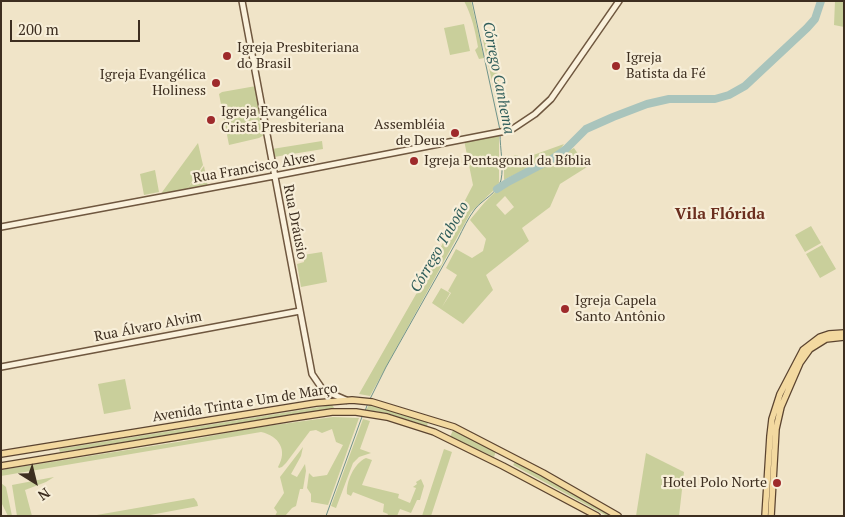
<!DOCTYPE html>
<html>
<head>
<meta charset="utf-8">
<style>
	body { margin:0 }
	#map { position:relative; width:845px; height:517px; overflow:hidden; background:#f0e4c8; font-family:"PT Serif",serif }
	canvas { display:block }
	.frame { position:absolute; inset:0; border:2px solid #3d2e20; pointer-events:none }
	.north { position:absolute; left:10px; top:457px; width:50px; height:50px; -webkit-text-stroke:4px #f7eed8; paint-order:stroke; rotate:144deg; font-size:14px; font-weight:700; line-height:20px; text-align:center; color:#3d2e20 }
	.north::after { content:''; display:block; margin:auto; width:18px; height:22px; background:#3d2e20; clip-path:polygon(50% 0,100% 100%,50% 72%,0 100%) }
	.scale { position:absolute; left:10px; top:20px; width:130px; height:22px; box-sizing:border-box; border:2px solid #3d2e20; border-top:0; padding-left:6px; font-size:15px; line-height:18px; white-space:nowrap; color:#3d2e20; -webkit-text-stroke:4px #f7eed8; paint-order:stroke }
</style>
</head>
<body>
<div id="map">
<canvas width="845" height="517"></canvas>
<div class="frame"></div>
<div class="north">N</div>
<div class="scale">200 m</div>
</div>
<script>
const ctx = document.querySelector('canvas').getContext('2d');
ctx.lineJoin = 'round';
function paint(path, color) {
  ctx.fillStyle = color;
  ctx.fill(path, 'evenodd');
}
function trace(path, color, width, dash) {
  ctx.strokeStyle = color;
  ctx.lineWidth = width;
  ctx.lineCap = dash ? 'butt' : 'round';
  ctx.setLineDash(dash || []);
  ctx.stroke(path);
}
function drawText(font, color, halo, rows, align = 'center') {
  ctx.font = font + ' "PT Serif",serif';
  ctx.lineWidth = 4.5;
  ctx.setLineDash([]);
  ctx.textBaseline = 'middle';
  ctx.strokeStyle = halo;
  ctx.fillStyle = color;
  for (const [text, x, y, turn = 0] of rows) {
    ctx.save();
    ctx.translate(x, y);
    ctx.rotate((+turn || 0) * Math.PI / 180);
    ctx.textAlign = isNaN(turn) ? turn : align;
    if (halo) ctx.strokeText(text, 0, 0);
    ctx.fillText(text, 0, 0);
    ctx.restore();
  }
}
const green = new Path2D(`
	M464,1H471L484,58L479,59L475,50L478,47C475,30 472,16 464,1Z
	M835,1H844V27L834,25Z
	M464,24L470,51L450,55L444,28Z
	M483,40L492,41L507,127L502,128Z
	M256,86L264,130V135L259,138L229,145L219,94L222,92Z
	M499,135V183L496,188L471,212L370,396L359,394L419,289L473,185L464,140Z
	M322,141L323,149L274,157L272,149Z
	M198,143L203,165L187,189L204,166L208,187L160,195Z
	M564,144C554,160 520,171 504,180V168L515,155L525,158Z
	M574,148L587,167L560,184L550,207L522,228L529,241L486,275L493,290L463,324L432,303L441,288L450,293L442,307L451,293L448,291L457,275L446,268L456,249L472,258L483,251L486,239L470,220C482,206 496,186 514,181ZM505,196L514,207L505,215L496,205Z
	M155,170L159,192L144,195L140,174Z
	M811,226L821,243L805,252L795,235Z
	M822,245L836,269L820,278L806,254Z
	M322,252L327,282L301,287L297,264L304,262L303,255Z
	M125,379L131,409L104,414L98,384Z
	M332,405L335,409L60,452L59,449Z
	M369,405L393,410L428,422L427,426L387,413L366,410Z
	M333,417L359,418L328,505L311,502V494L307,488L309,473L313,477L327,475L343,445L336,442L332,429L322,433L316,430L310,431L286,463L282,467L279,468L278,467C288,450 279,436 261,432L1,476V470L184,441L253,428Z
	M363,419L370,421L360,449L371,453L359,457L353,463L336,508L331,506Z
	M453,430L496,451L494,457L450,437Z
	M303,447L301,456L291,474L297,477L305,464L306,471L303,489H300L296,506L292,508L285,516H275L277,512L274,508L284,493L280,477Z
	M444,449L452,452L431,516H422Z
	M646,453L684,472L679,516H636Z
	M366,458L372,460L362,485L399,494L398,498L410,503L416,488L413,487L417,484L416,482L421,479L424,486L420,500H417L411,513L400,509L397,516H387L388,514L383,512L384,504L353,492L351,496L347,494C346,482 354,463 366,458Z
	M515,462L616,516H607L513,465Z
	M54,477L46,482L25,490L32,516H17L12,485Z
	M1,483L6,487L12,516H8L1,502Z
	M194,498L197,502L198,506L145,516H91Z`);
const stream = new Path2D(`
	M472,1L500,130
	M370,399L386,367L458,239C463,229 468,218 475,209C483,199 498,193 501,180C504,166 500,149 500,134
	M365,411L368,403
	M326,516L363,414`);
const river = new Path2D(`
	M497,189L508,182L552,159L566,149L586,129L613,117L647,104L669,99H715L729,95L745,86L807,28L815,19L821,1`);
const secondary = new Path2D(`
	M242,1L312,374L323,390L346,400
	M1,227L274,176L511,130L535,114L551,99L619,1
	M1,367L300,311`);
const primary = new Path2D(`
	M1,454L316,403L352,400L372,402L454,427L543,473L618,516
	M1,466L292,418L332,412H356L387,417L434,432L503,466L597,516
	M765,516L770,436L772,419L780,394L803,350L820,337L829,334L844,333
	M771,516L776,429L781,407L800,363L810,349L826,339L844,337`);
const markers = [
	[227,56,5,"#9e2a2b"],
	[616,66,5,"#9e2a2b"],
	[216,83,5,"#9e2a2b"],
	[211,120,5,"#9e2a2b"],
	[455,133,5,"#9e2a2b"],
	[414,161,5,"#9e2a2b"],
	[565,309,5,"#9e2a2b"],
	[777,483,5,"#9e2a2b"]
];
const poiNames = [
	["Igreja Presbiteriana",237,48],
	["do Brasil",237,64],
	["Igreja",626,58],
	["Batista da Fé",626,74],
	["Igreja Evangélica",206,75,"right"],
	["Holiness",206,91,"right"],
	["Igreja Evangélica",221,112],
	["Cristã Presbiteriana",221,128],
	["Assembléia",445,125,"right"],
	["de Deus",445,141,"right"],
	["Igreja Pentagonal da Bíblia",424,161],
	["Igreja Capela",575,301],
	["Santo Antônio",575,317],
	["Hotel Polo Norte",767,483,"right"]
];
const streetNames = [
	["Rua Francisco Alves",254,168,-10],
	["Rua Dráusio",295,222,79],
	["Rua Álvaro Alvim",148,327,-11],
	["Avenida Trinta e Um de Março",245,403,-9]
];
const waterNames = [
	["Córrego Canhema",498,78,79],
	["Córrego Taboão",440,247,-60]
];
const quarterNames = [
	["Vila Flórida",720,214]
];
paint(green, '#c9cf9b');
trace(stream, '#6f938a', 1);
trace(river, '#a9c4bc', 8);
trace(secondary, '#6f573f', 8);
trace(primary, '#5b4430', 8);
trace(secondary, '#faf1dc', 5);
trace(primary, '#f3d9a0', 5.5);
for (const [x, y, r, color] of markers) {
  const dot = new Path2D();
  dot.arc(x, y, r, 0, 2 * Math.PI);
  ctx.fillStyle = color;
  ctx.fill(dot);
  trace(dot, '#f7eed8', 2);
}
drawText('14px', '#3d2e20', '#f7eed8', poiNames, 'left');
drawText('14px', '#3d2e20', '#f7eed8', streetNames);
drawText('italic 15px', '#2f5d5a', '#f7eed8', waterNames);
drawText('bold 16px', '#6b2e1e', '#f7eed8', quarterNames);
</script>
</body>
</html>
